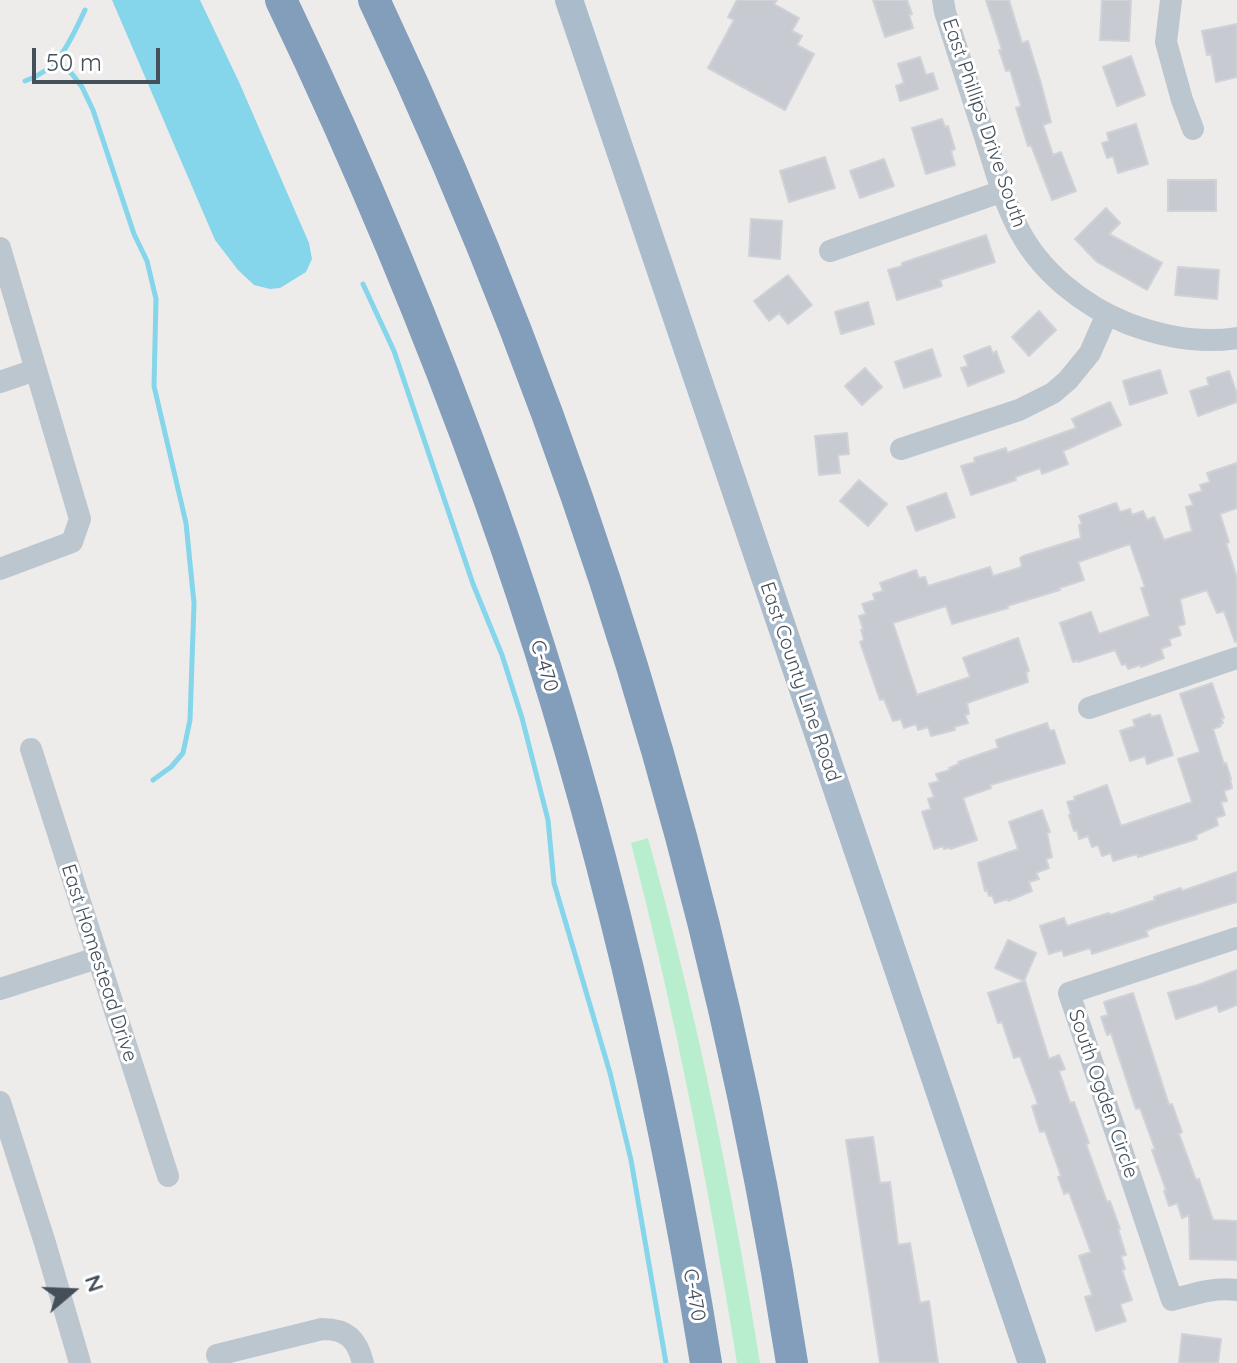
<!DOCTYPE html>
<html>
<head>
<meta charset="utf-8">
<style>
	body { margin:0 }
	#map { position:relative; width:1237px; height:1363px; overflow:hidden; background:#eeebeb; font-family:Quicksand,sans-serif }
	canvas { display:block }
	.north { position:absolute; left:32px; top:1251px; width:80px; height:80px; -webkit-text-stroke:6px #fff; paint-order:stroke; rotate:71deg; font-size:22px; font-weight:700; line-height:32px; text-align:center; color:#444f59 }
	.north::after { content:''; display:block; margin:auto; width:28px; height:36px; background:#444f59; clip-path:polygon(50% 0,100% 100%,50% 72%,0 100%) }
	.scale { position:absolute; left:32px; top:48px; width:128px; height:36px; box-sizing:border-box; border:4px solid #444f59; border-top:0; padding-left:10px; font-size:24px; line-height:28px; white-space:nowrap; color:#444f59; -webkit-text-stroke:6px #fff; paint-order:stroke }
</style>
</head>
<body>
<div id="map">
<canvas width="1237" height="1363"></canvas>
<div class="north">N</div>
<div class="scale">50 m</div>
</div>
<script>
const ctx = document.querySelector('canvas').getContext('2d');
ctx.lineJoin = 'round';
function paint(path, color) {
  ctx.fillStyle = color;
  ctx.fill(path, 'evenodd');
}
function trace(path, color, width, dash) {
  ctx.strokeStyle = color;
  ctx.lineWidth = width;
  ctx.lineCap = dash ? 'butt' : 'round';
  ctx.setLineDash(dash || []);
  ctx.stroke(path);
}
function drawText(font, color, halo, rows, align = 'center') {
  ctx.font = font + ' Quicksand,sans-serif';
  ctx.lineWidth = 6;
  ctx.setLineDash([]);
  ctx.textBaseline = 'middle';
  ctx.strokeStyle = halo;
  ctx.fillStyle = color;
  for (const [text, x, y, turn = 0] of rows) {
    ctx.save();
    ctx.translate(x, y);
    ctx.rotate((+turn || 0) * Math.PI / 180);
    ctx.textAlign = isNaN(turn) ? turn : align;
    if (halo) ctx.strokeText(text, 0, 0);
    ctx.fillText(text, 0, 0);
    ctx.restore();
  }
}
const green = new Path2D(`
	M648,838C696,1011 732,1186 760,1363H737C709,1188 675,1014 631,843Z`);
const water = new Path2D(`
	M112,0H200L239,82L309,243L312,259L306,272L280,288L270,289L254,285L238,270L215,240Z`);
const stream = new Path2D(`
	M57,61L72,74L82,87L93,110L134,234L147,261L156,299L154,386L186,523L194,603L190,720L183,753L171,767L153,780
	M25,81C60,69 70,41 85,10
	M363,284L394,351L473,584L502,655L522,718L548,820L554,883L610,1073L631,1160L666,1363`);
const building = new Path2D(`
	M737,0H777L774,4L799,18L792,31L802,36L797,45L814,54L785,110L708,68L734,20L728,17Z
	M873,0H907L912,14L909,15L913,28L885,37Z
	M986,0H1009L1022,43L1028,41L1040,80L1051,122L1043,125L1053,155L1061,152L1076,191L1052,200L1031,145L1028,146L1016,108L1021,106L1010,70L1006,71L999,50H1002Z
	M1102,0H1131L1129,41L1100,40Z
	M1237,24V77L1216,82L1211,54L1207,55L1202,31Z
	M1131,56L1145,95L1117,106L1103,67Z
	M920,57L926,75L933,73L938,89L900,101L896,86L904,83L898,64Z
	M942,119L945,127L948,126L955,149L951,151L955,165L926,174L912,128Z
	M1136,124L1148,164L1118,173L1113,156L1107,158L1102,143L1109,141L1107,133Z
	M825,157L835,188L789,202L780,171Z
	M884,159L894,186L860,198L850,171Z
	M1168,180H1216V211H1168Z
	M1106,208L1120,223L1109,234L1162,263L1147,290L1097,262L1075,239Z
	M751,219L782,221L780,259L749,256Z
	M986,235L995,262L940,280L942,286L897,300L888,270L902,266V263Z
	M1178,267L1219,270L1217,299L1175,295Z
	M788,275L812,305L788,324L779,313L769,321L754,301Z
	M868,302L874,324L841,334L835,312Z
	M1039,311L1056,330L1029,356L1012,337Z
	M990,346L993,354L996,351L1004,372L968,386L961,368L968,366L964,356Z
	M932,349L941,376L904,388L895,362Z
	M865,368L882,387L862,405L845,386Z
	M1160,370L1167,393L1130,405L1123,381Z
	M1229,371L1237,394V402L1198,416L1190,391L1209,385L1207,378Z
	M1110,402L1121,425L1063,451L1068,464L1042,474L1040,468L1015,477L1016,480L971,495L961,466L975,462L974,458L1006,448L1007,453L1076,428L1072,419Z
	M847,433L849,454L838,455L840,473L819,475L815,436Z
	M1237,463V508L1220,514L1229,542L1226,543L1237,578V641L1235,642L1224,611L1217,613L1207,590L1180,599L1185,624L1178,626L1181,635L1169,639L1171,645L1161,649L1164,658L1141,667L1140,665L1128,669L1126,664L1122,665L1115,650L1078,662V660L1073,662L1060,623L1091,612L1099,634L1150,616L1141,588L1145,587L1130,544L1078,562L1084,580L1059,588L1060,590L1007,606L1008,608L952,624L946,606L893,623L917,695L970,677L963,658L1018,638L1029,671L1026,672L1028,682L967,703L969,714L965,715L968,723L954,727L955,730L931,736L928,727L918,730L916,724L904,728L901,719L893,721L884,699L880,700L860,642L864,640L861,630L863,629L859,616L866,614L862,604L875,600L873,594L883,591L880,583L916,570L919,578L925,577L928,586L990,567L993,576L1019,568L1022,566L1020,558L1023,556L1081,538L1079,525L1082,524L1079,516L1116,503L1120,512L1130,509L1132,515L1143,511L1147,520L1154,517L1164,540L1192,531L1186,507L1193,505L1189,495L1202,491L1200,485L1210,482L1207,473Z
	M859,480L887,504L868,526L840,501Z
	M946,493L955,517L916,531L907,507Z
	M1212,683L1224,718H1221L1223,723L1220,724L1221,726L1213,729L1224,764L1226,763L1231,779H1230L1232,788L1224,791L1227,801L1221,802L1225,815L1216,818L1218,825L1196,835L1197,839L1138,857L1137,854L1113,861L1111,853L1102,856L1098,845L1092,847L1088,836L1079,839L1077,830L1074,831L1069,815L1071,814L1067,802L1075,800L1074,797L1107,785L1121,826L1192,802L1178,759L1200,752L1180,694Z
	M1150,714L1151,717L1160,715L1173,755L1147,764L1145,756L1130,761L1120,731L1135,726L1133,720Z
	M1047,723L1050,731L1054,730L1065,763L990,785L991,788L963,798L977,840L950,849V847L944,849L943,846L934,849L922,812L931,809L928,799L934,797L929,784L939,781L936,774L950,770L949,768L959,764L958,762L998,748L996,740Z
	M1042,810L1050,832L1047,833L1052,857L1046,859L1049,868L1036,873L1039,879L1029,882L1032,891L1008,901V899L995,903L992,895L989,896L987,890L985,891L978,863L1018,849L1009,822Z
	M1237,872V902L1155,927L1146,931L1148,936L1092,954L1090,948L1064,956L1062,950L1049,954L1040,926L1064,918L1067,926L1109,913L1110,915L1155,900L1154,897L1181,888L1182,891Z
	M1008,940L1036,953L1024,981L995,968Z
	M1237,970V1005L1219,1012L1217,1005L1176,1019L1168,993L1198,985Z
	M1025,981L1049,1059L1059,1055L1065,1069L1059,1071L1070,1103L1074,1102L1089,1143L1086,1144L1107,1202L1110,1201L1120,1229H1118L1126,1255L1121,1256L1125,1269L1122,1270L1132,1300L1120,1304L1126,1321L1096,1331L1085,1297L1092,1295L1079,1256L1091,1252L1069,1192L1064,1194L1058,1177L1061,1176L1045,1131L1040,1132L1032,1106L1038,1104L1020,1056L1014,1058L1002,1022L998,1023L988,993Z
	M1133,993L1169,1105L1172,1104L1182,1132L1179,1134L1196,1180L1199,1179L1213,1220L1237,1221V1260L1190,1259L1189,1215L1182,1218L1177,1203L1169,1206L1164,1191L1166,1190L1152,1150L1155,1149L1140,1108L1136,1109L1111,1033L1107,1035L1101,1017L1108,1015L1104,1002Z
	M873,1137L880,1183L890,1182L898,1245L910,1243L920,1303L929,1301L938,1363H880L846,1140Z
	M1182,1334L1221,1339L1218,1363H1179Z`);
const minor = new Path2D(`
	M943,0L945,12C958,52 971,93 984,134C994,164 1002,197 1017,226C1039,271 1083,306 1129,324C1164,337 1200,344 1237,338
	M1171,0L1166,42L1182,100L1193,129
	M0,248L80,519L72,542L0,569
	M830,251L1003,191
	M0,382L35,370
	M901,449L1019,410L1053,393L1068,380L1090,353L1107,314
	M1089,708L1237,658
	M31,749L168,1176
	M1237,938L1069,993L1172,1300C1194,1294 1214,1287 1237,1290
	M0,989L97,958
	M0,1102L45,1243L80,1363
	M217,1355L322,1329C347,1329 357,1339 363,1363`);
const major = new Path2D(`
	M569,0L1032,1363`);
const highway = new Path2D(`
	M281,0C359,163 428,328 489,498C589,778 659,1070 706,1363
	M374,0C578,432 719,891 792,1363`);
const streetNames = [
	["East Phillips Drive South",984,123,71],
	["C-470",544,666,73],
	["East County Line Road",800,682,71],
	["East Homestead Drive",99,963,72],
	["South Ogden Circle",1103,1094,71],
	["C-470",694,1295,80]
];
paint(green, '#b8eecd');
paint(water, '#85d5eb');
trace(stream, '#85d5eb', 5);
paint(building, '#c8cad1');
trace(building, '#cfd2d7', 2);
trace(minor, '#bcc6ce', 22);
trace(major, '#aabbcb', 28);
trace(highway, '#829ebb', 32);
drawText('20px', '#444f59', '#fff', streetNames);
</script>
</body>
</html>
